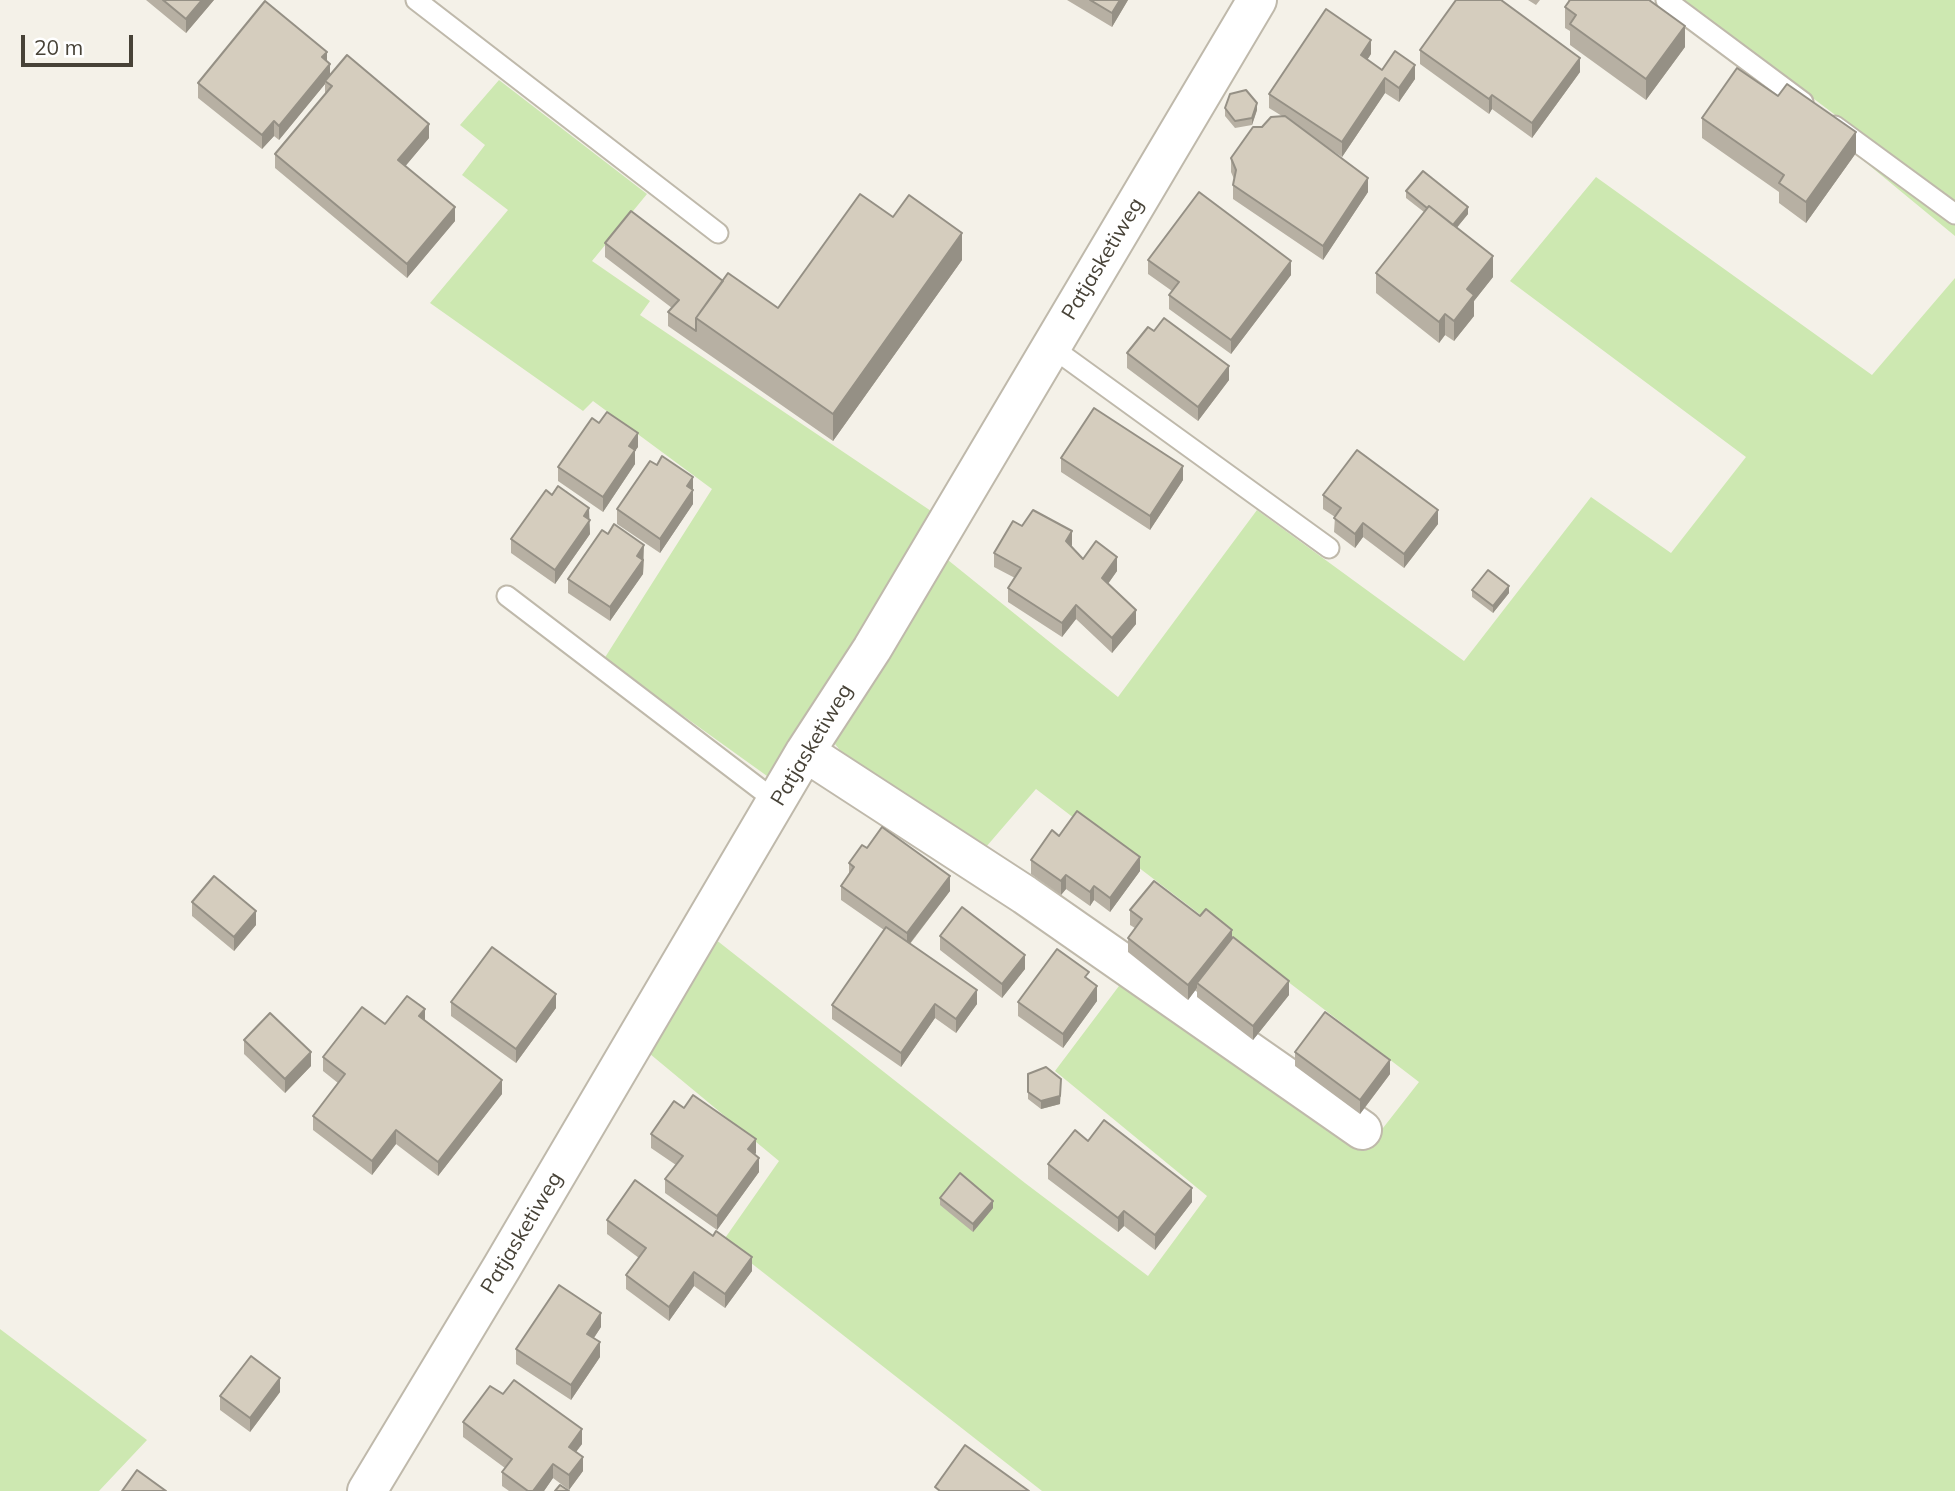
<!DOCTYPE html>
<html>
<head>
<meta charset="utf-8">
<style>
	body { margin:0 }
	#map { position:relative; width:1955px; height:1491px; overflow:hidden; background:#f4f1e8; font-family:Mulish,sans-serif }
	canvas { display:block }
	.scale { position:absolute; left:21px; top:35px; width:112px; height:32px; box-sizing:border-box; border:4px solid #474237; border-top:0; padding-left:9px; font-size:21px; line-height:24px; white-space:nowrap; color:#474237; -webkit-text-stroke:5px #fff; paint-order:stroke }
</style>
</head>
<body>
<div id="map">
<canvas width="1955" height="1491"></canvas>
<div class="scale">20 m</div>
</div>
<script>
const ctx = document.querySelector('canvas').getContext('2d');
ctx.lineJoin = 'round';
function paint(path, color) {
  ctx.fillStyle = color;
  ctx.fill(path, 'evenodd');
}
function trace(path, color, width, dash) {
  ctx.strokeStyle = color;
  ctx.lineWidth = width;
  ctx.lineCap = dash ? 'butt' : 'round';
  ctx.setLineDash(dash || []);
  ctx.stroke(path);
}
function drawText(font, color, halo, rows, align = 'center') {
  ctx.font = font + ' Mulish,sans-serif';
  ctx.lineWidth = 7;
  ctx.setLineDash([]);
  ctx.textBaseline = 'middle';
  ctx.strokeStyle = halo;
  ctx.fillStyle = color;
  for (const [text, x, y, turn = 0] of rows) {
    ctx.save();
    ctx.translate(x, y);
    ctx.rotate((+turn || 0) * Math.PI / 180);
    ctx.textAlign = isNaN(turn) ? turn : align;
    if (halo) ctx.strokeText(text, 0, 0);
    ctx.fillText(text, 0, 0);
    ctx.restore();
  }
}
const green = new Path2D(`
	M1683,0H1955V236L1864,161L1875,145Z
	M499,80L647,194L592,261L650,301L640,315L934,513L774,781L604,659L712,489L593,401L583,411L430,303L508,210L462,175L485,145L460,125Z
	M1596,177L1872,375L1955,278V1491H1042L723,1241L779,1161L650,1054L715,939L1025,1183L1148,1276L1207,1196L1055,1071L1128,974L1365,1151L1419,1082L1036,789L986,847L842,753L835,744L836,733L938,552L1118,697L1257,510L1464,661L1591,497L1671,553L1746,457L1510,281Z
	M0,1329L147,1440L99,1491H0Z`);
const lane = new Path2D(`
	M416,0L718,233
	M1666,0L1803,102
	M1835,126L1955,214
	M1050,346L1329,548
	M507,596L777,802`);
const street = new Path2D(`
	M805,752L1025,895L1362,1130
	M367,1491L502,1267L805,752L872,649L1257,0`);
const wall = new Path2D(`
	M146,0H214L186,33Z
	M1067,0H1128L1112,27Z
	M1528,0H1540L1536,5Z
	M1568,0H1649L1685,47L1646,100L1570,45V31L1565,28V7L1569,1Z
	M1420,50L1580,72L1532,138L1492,109L1489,114L1420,64Z
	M1371,54L1367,60L1382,70L1415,79L1399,102L1385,93L1342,157L1318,141L1368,192L1323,260L1233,199V185L1234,179L1231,172V158L1262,127L1282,116L1269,108V94Z
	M327,62L330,75L429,138L405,166L455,221L407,278L275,168V154L325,94V84L279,140L274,136L262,149L198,98V83Z
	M1225,108L1257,110L1252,125L1235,128L1225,116Z
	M1702,118L1856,153L1806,223L1779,203V192L1702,138Z
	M1406,191L1468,214L1457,227L1493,277L1474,301V316L1454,341L1445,335L1439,343L1376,293V273L1424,212L1406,198Z
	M893,217L962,260L833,441L668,326V312L672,308L605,257V243L723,281L778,308Z
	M1148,260L1291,275L1231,354L1169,309V295L1172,291L1148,274Z
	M1154,331L1229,380L1198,421L1127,368V353Z
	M638,447L635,451V464L603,512L558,481V467Z
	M1061,458L1183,480L1150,530L1061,472Z
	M657,465L693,477V504L660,553L617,524V509Z
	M1323,495L1438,524L1404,568L1363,537L1355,548L1334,532L1335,517L1323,509Z
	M589,520L590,534L555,584L511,553V539Z
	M1022,526L1072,545L1071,547L1083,559L1117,571L1108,584L1136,624L1112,653L1076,619L1062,637L1008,602V588L1015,578L994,567V553Z
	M608,534L644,559L643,574L610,621L568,593V579Z
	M1472,590L1509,593L1493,613L1472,597Z
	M1059,836L1140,871L1110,912L1094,900L1090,906L1066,889L1061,895L1031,874V860Z
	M849,863L950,891L910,944L977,1004L956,1033L935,1018L901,1067L832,1019V1005L884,930L841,900V886L849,875Z
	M192,902L256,925L234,951L192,916Z
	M1130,910L1200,916L1232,939L1289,995L1253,1040L1197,997V988L1188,1000L1128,952V938L1135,928L1130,925Z
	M940,936L1025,969L1002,998L940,950Z
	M1089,980L1097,1001L1063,1048L1018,1016V1002Z
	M451,1002L556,1008L516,1063L451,1016Z
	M425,1020L502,1094L438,1176L396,1144L372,1175L313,1130V1116L338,1083L323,1071V1057L385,1024Z
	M244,1040L311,1066L285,1093L244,1054Z
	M1295,1052L1390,1074L1360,1114L1295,1066Z
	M1028,1074L1061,1086L1060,1104L1041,1109L1028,1099Z
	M651,1134L756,1153L754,1154L759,1172L717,1230L665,1193V1179L676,1165L651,1148Z
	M1088,1141L1192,1202L1155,1250L1124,1226L1118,1232L1048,1179V1164Z
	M940,1198L993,1208L973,1232L940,1205Z
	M607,1220L752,1271L725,1308L694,1286L669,1321L626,1289V1275L639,1258L607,1234Z
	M601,1327L594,1338L600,1357L571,1400L516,1364V1349Z
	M280,1392L250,1432L220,1410V1396Z
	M463,1422L582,1444L576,1452L583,1471L569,1490L553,1478L544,1491H509L502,1486V1472L505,1468L463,1437Z`);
const shadedWall = new Path2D(`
	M202,0H214L186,33V19Z
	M1120,0H1128L1112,27V13Z
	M1685,26V47L1646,100V79Z
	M1371,40V54L1361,69V55Z
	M327,52V66L322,57Z
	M1580,58V72L1532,138V123Z
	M330,64V78L325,81V84L279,140V126Z
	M1415,65V79L1399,102V88Z
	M1385,78V93L1342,157V142Z
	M1492,95V109L1489,114V99Z
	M1257,103V110L1252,125V118Z
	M274,121V136L262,149V135Z
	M429,124V138L398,175V160Z
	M1856,132V153L1806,223V202Z
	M1368,178V192L1323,260V246Z
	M455,207V221L407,278V264Z
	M1468,207V214L1451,235V227Z
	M962,233V260L833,441V414Z
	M1493,256V277L1474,301V316L1454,341V321L1467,289Z
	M1291,261V275L1231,354V340Z
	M1445,314V335L1439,343V322Z
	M1229,366V380L1198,421V407Z
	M638,433V447L635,451V464L603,512V497L629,446Z
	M1183,466V480L1150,530V516Z
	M693,477V504L660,553V539L687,486Z
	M589,508L590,534L555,584V570Z
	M1438,510V524L1404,568V554Z
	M1363,523V537L1355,548V534Z
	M1072,531V545L1066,556V541Z
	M644,545L643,574L610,621V607L637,556Z
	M1117,557V571L1102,592V578Z
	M1509,586V593L1493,613V606Z
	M1076,605V619L1062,637V623Z
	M1136,610V624L1112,653V638Z
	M1140,857V871L1110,912V898Z
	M1066,875V889L1061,895V881Z
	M950,876V891L907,947V933Z
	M1094,886V900L1090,906V892Z
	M256,911V925L234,951V937Z
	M1232,930V944L1197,983V988L1188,1000V985Z
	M1025,955V969L1002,998V984Z
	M1289,981V995L1253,1040V1026Z
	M1097,986V1001L1063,1048V1034Z
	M977,990V1004L956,1033V1019Z
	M556,994V1008L516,1063V1049Z
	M935,1004V1018L901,1067V1053Z
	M425,1009V1023L419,1016Z
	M311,1052V1066L285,1093V1079Z
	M1390,1060V1074L1360,1114V1100Z
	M1061,1079L1060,1104L1041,1109V1101Z
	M502,1080V1094L438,1176V1162Z
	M396,1130V1144L372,1175V1161Z
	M756,1139V1153L748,1163V1149Z
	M759,1158V1172L717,1230V1216Z
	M1192,1188V1202L1155,1250V1235Z
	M993,1201V1208L973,1232V1224Z
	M1124,1211V1226L1118,1232V1218Z
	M752,1257V1271L725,1308V1294Z
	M694,1272V1286L669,1321V1307Z
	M601,1313V1327L587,1348V1334Z
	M600,1342V1357L571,1400V1385Z
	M280,1378V1392L250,1432V1418Z
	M582,1429V1444L569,1461V1447Z
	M583,1457V1471L569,1490V1475Z
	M553,1464V1478L544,1491H533Z`);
const building = new Path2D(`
	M163,0H202L186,19Z
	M1090,0H1120L1112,13Z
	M1456,0H1501L1580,58L1532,123L1492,95L1489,99L1420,50Z
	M1570,0H1649L1685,26L1646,79L1570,24L1576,15L1565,7Z
	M265,1L327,52L322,57L330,64L279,126L274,121L262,135L198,83Z
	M1326,9L1371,40L1361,55L1382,70L1395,51L1415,65L1399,88L1385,78L1342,142L1269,94Z
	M347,55L429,124L398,160L455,207L407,264L275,154L332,86L325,81Z
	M1737,68L1778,96L1787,84L1856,132L1806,202L1779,183L1784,175L1702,118Z
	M1246,90L1257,103L1252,118L1235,121L1225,108L1230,94Z
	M1285,116L1368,178L1323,246L1233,185L1236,170L1231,158L1253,127H1262L1271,117Z
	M1423,171L1468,207L1453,225L1429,206L1427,208L1406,191Z
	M1199,192L1291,261L1231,340L1169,295L1179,282L1148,260Z
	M860,194L893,217L909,195L962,233L833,414L696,318L728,273L778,308Z
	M1429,206L1493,256L1467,289L1474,295L1454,321L1445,314L1439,322L1376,273Z
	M631,211L723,281L696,318V331L668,312L679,300L605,243Z
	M1164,318L1229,366L1198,407L1127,353L1148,327L1154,331Z
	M1094,408L1183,466L1150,516L1061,458Z
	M607,412L638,433L629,446L635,450L603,497L558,467L592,418L599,423Z
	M1357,450L1438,510L1404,554L1363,523L1355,534L1334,518L1341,508L1323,495Z
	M662,456L693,477L687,486L693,490L660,539L617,509L650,461L657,465Z
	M558,486L589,508L584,516L590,520L555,570L511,539L546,490L552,495Z
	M1033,510L1072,531L1066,541L1083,559L1096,541L1117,557L1102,578L1136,610L1112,638L1076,605L1062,623L1008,588L1021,568L994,553L1013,521L1022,526Z
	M614,524L644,545L637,556L643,560L610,607L568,579L602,530L608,534Z
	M1488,570L1509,586L1493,606L1472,590Z
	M1077,811L1140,857L1110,898L1094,886L1090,892L1066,875L1061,881L1031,860L1052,830L1059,836Z
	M882,827L950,876L907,933L841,886L854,867L849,863L862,845L867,848Z
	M214,876L256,911L234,937L192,902Z
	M1154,881L1200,916L1206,909L1232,930L1188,985L1128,938L1142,919L1130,910Z
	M962,907L1025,955L1002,984L940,936Z
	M886,927L977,990L956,1019L935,1004L901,1053L832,1005Z
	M1233,937L1289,981L1253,1026L1197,983Z
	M492,947L556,994L516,1049L451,1002Z
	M1057,949L1089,972L1085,977L1097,986L1063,1034L1018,1002Z
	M407,996L425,1009L419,1016L502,1080L438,1162L396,1130L372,1161L313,1116L345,1074L323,1057L362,1007L385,1024Z
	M1325,1012L1390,1060L1360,1100L1295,1052Z
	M270,1013L311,1052L285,1079L244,1040Z
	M1046,1067L1061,1079L1060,1096L1041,1101L1028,1092V1074Z
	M693,1095L756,1139L748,1149L759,1158L717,1216L665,1179L683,1156L651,1134L674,1101L684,1108Z
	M1104,1120L1192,1188L1155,1235L1124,1211L1118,1218L1048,1164L1075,1130L1088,1141Z
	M960,1173L993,1201L973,1224L940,1198Z
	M635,1180L713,1236L716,1231L752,1257L725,1294L694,1272L669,1307L626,1275L646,1248L607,1220Z
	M559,1285L601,1313L587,1334L600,1342L571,1385L516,1349Z
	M251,1356L280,1378L250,1418L220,1396Z
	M514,1380L582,1429L569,1447L583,1457L569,1475L553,1464L533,1491H528L502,1472L512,1459L463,1422L490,1386L503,1394Z
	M965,1445L1029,1491H940L935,1487Z
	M137,1470L166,1491H122Z
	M560,1485L569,1491H555Z`);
const streetNames = [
	["Patjasketiweg",1103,259,-59],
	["Patjasketiweg",812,745,-59],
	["Patjasketiweg",522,1233,-59]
];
paint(green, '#cde8b1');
trace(lane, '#bfb9ab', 23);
trace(street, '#bfb9ab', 42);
trace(lane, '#fff', 19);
trace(street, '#fff', 38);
paint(wall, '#b7b0a3');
paint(shadedWall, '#959085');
paint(building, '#d5cdbe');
trace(building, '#959085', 2);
drawText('21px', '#474237', '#fff', streetNames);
</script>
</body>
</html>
